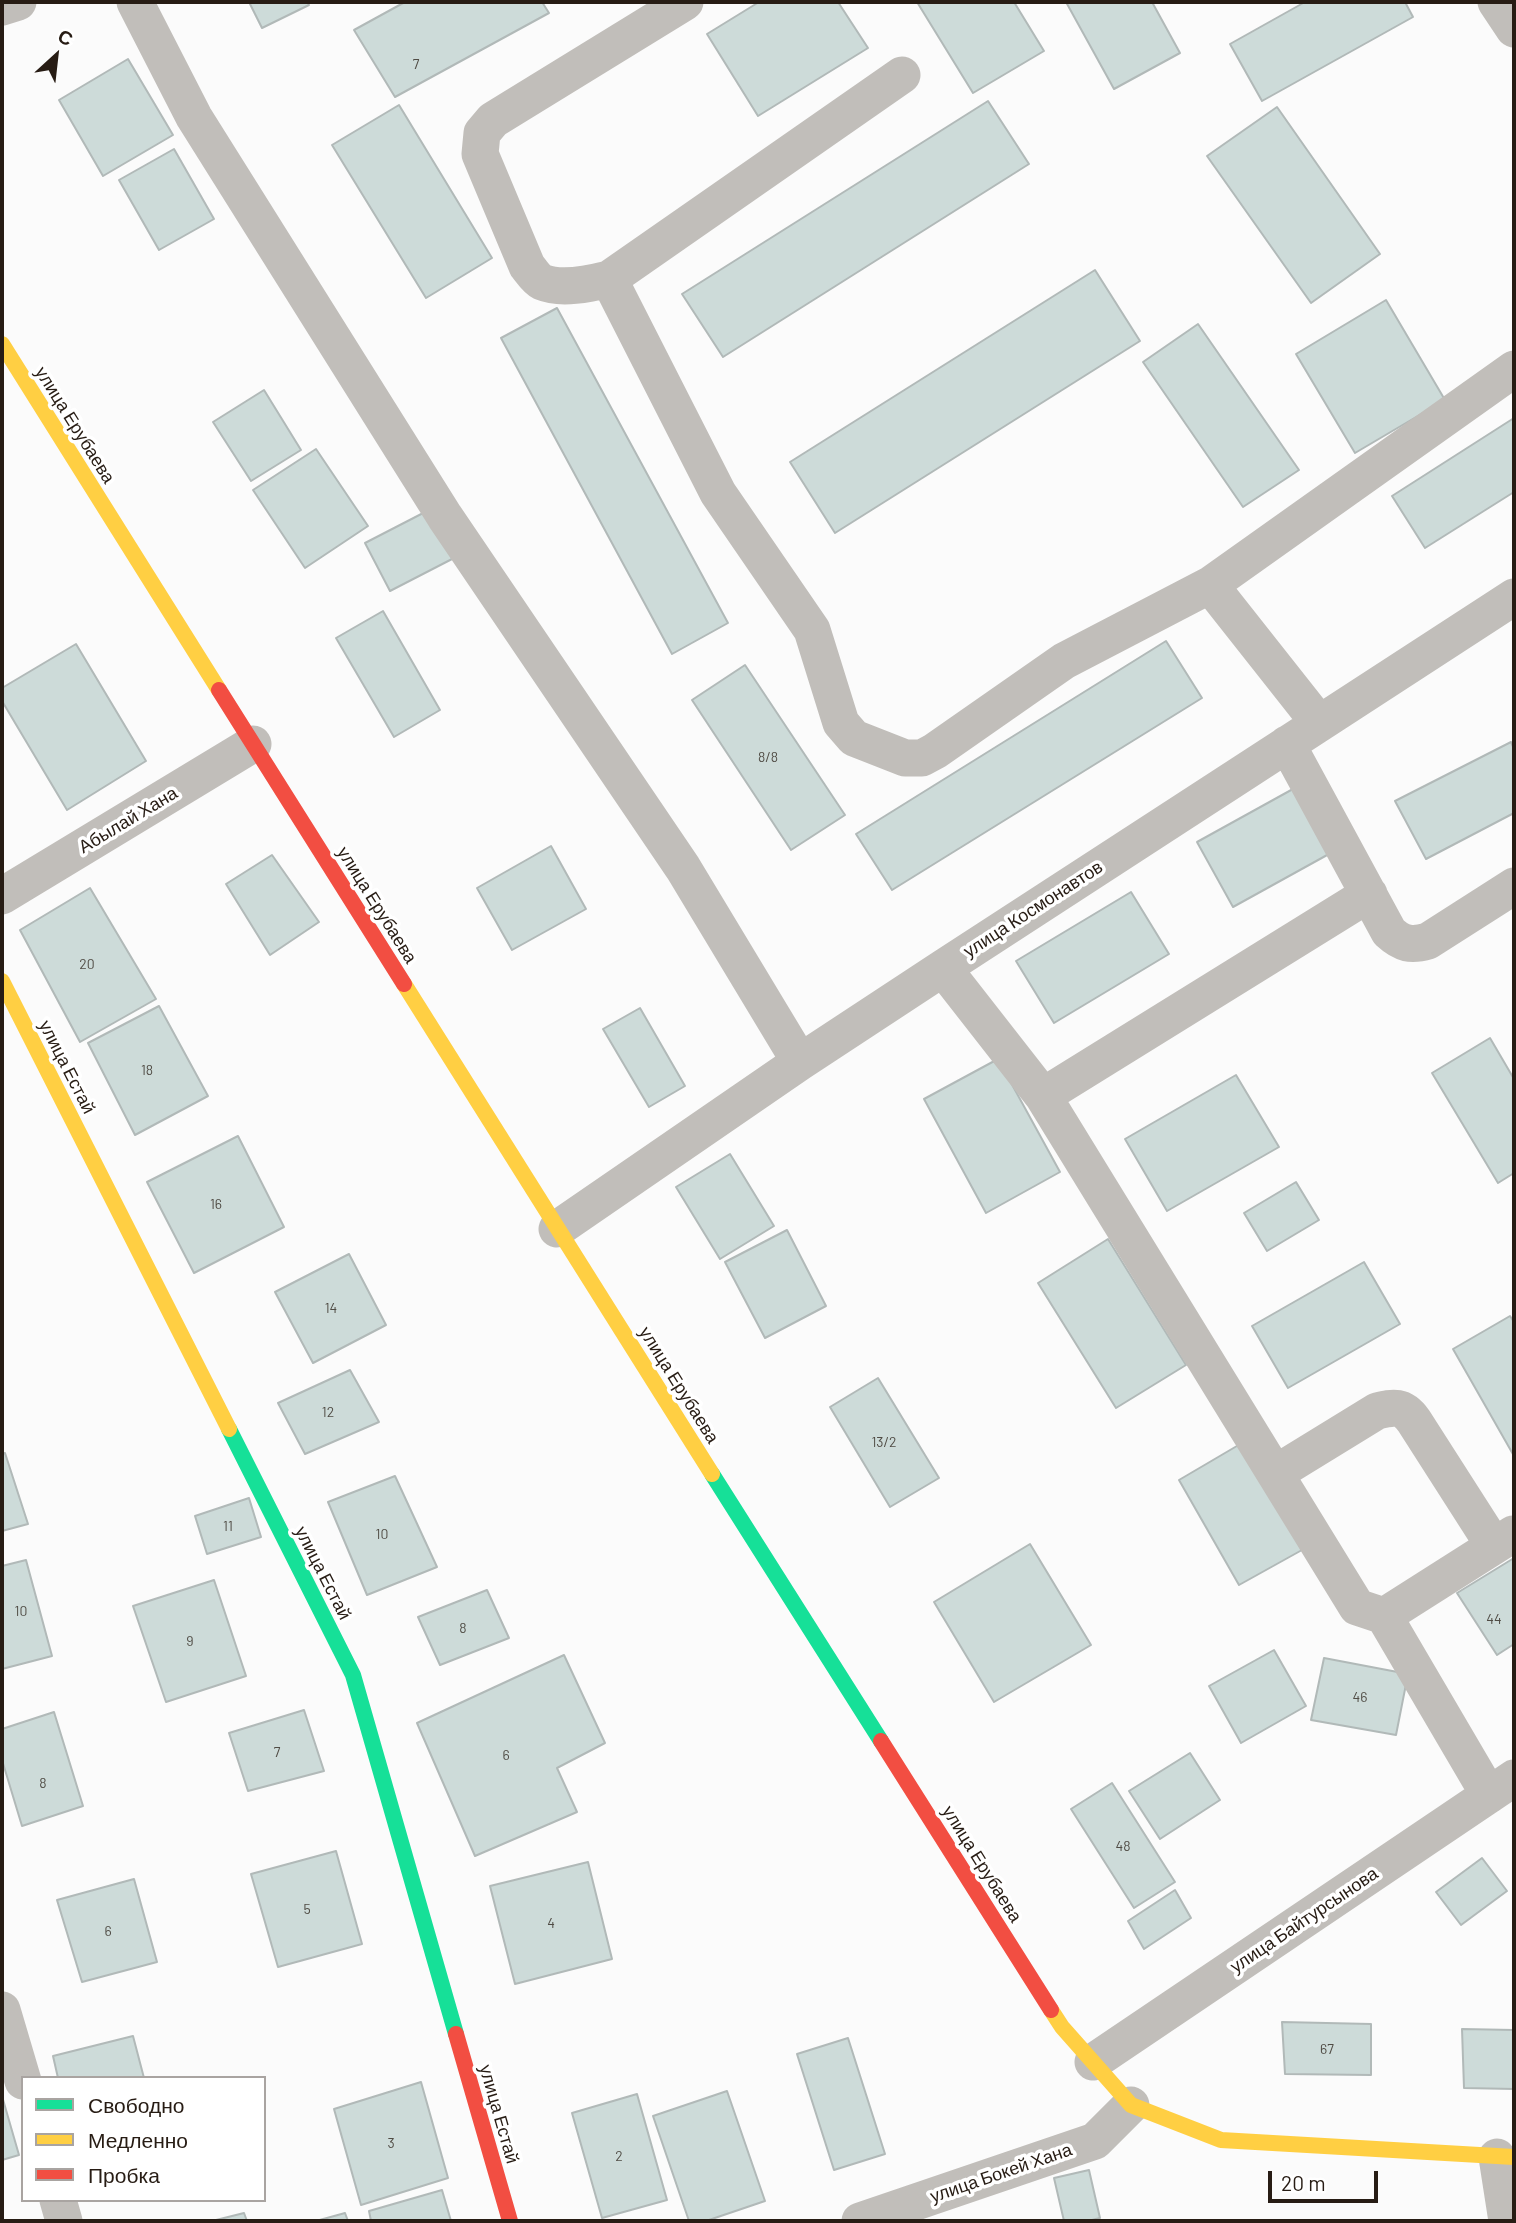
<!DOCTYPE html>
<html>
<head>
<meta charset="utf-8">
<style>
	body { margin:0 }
	#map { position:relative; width:1516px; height:2223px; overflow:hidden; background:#fbfbfb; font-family:Barlow,sans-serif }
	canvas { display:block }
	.frame { position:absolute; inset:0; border:4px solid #271c14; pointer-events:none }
	.legend { position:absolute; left:21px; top:2076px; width:245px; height:126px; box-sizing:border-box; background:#fff; border:2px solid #a9a4a1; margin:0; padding:9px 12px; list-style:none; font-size:21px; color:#271c14 }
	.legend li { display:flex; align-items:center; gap:14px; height:35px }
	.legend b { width:35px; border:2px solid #a9a4a1 }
	.north { position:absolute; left:21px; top:21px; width:70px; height:70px; -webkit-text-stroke:5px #fff; paint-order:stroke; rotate:27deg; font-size:19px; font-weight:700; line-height:28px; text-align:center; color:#271c14 }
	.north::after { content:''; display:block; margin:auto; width:24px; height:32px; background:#271c14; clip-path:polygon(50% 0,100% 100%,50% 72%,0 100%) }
	.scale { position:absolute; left:1268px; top:2171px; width:110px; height:32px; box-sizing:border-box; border:4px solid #271c14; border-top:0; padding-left:9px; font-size:21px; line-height:24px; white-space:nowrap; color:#271c14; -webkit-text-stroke:5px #fff; paint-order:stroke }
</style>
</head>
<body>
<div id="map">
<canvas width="1516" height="2223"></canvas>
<div class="frame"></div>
<ul class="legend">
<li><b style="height:9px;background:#16e098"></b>Свободно</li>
<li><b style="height:9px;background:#ffcf43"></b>Медленно</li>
<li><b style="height:9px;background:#f24e42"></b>Пробка</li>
</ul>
<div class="north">С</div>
<div class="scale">20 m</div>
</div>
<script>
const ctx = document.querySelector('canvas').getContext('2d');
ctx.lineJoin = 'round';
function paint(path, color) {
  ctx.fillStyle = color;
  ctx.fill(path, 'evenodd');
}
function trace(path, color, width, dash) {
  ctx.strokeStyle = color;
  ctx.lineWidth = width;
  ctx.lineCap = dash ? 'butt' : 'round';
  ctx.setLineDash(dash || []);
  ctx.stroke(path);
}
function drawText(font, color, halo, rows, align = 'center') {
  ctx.font = font + ' Barlow,sans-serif';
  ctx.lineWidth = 7;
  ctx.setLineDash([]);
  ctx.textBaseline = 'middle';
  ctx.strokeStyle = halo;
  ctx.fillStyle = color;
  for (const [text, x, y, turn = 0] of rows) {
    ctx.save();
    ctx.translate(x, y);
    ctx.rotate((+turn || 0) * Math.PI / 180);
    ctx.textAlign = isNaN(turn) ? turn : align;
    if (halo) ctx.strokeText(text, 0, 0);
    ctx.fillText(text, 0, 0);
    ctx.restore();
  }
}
const building = new Path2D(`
	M249,2H307L309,5L262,28Z
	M405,2H542L549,13L395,97L354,30Z
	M759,2H838L868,48L758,116L707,34Z
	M917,2H1014L1044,51L973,93Z
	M1066,2H1152L1180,53L1114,89Z
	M1305,2H1405L1413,17L1262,101L1230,44Z
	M128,59L173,135L103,176L59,100Z
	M988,101L1029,164L723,357L682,294Z
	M399,105L492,258L426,298L332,145Z
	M1277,107L1380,254L1311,303L1207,156Z
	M174,149L214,219L159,250L119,180Z
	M1095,270L1140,341L835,533L790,462Z
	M1386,300L1445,400L1355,453L1296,354Z
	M557,308L728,623L672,654L501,338Z
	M1198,324L1299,470L1243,507L1143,362Z
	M264,390L301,450L251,481L213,422Z
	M1514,418V492L1425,548L1392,496Z
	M316,449L368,526L305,568L253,490Z
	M429,510L454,558L390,591L365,543Z
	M383,611L440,710L394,737L336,638Z
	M1166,641L1202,698L892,890L856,834Z
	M76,644L146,761L67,810L2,701V688Z
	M745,665L845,815L791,850L692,700Z
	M1511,742L1514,749V813L1426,859L1395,801Z
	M1302,784L1338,849L1233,907L1197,842Z
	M551,846L586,909L512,950L477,888Z
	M272,855L319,922L270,955L226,884Z
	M90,888L156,999L80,1042L20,930Z
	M1131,892L1169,954L1054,1023L1016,961Z
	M159,1006L208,1096L135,1135L88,1043Z
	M640,1008L685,1086L649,1107L603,1029Z
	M1490,1038L1514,1079V1173L1498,1183L1432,1073Z
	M998,1059L1060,1172L986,1213L924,1099Z
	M1236,1075L1279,1147L1167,1211L1125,1139Z
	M238,1136L284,1227L194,1273L147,1182Z
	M730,1154L774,1226L720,1259L676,1187Z
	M1296,1182L1319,1220L1267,1251L1244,1213Z
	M787,1230L826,1306L765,1338L725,1262Z
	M1108,1239L1186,1365L1116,1408L1038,1283Z
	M349,1254L386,1325L313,1363L275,1292Z
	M1364,1262L1400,1324L1288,1388L1252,1326Z
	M1510,1316L1514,1322V1456L1453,1349Z
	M350,1370L379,1422L305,1454L278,1403Z
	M878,1378L939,1478L890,1507L830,1407Z
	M1242,1443L1302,1550L1239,1585L1179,1480Z
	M5,1453L28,1524L2,1531V1454Z
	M395,1476L437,1567L367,1595L328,1502Z
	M249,1498L261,1537L207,1554L195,1516Z
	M1030,1544L1091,1645L994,1702L934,1602Z
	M1514,1558V1644L1497,1655L1457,1593Z
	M26,1560L52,1656L2,1669V1566Z
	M214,1580L246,1676L166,1702L133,1606Z
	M487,1590L509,1638L440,1665L418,1617Z
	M1274,1650L1306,1706L1241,1743L1209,1686Z
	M564,1655L605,1743L557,1768L577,1812L475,1856L417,1723Z
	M1324,1658L1408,1674L1396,1735L1311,1720Z
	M304,1710L324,1771L248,1791L229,1733Z
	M54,1712L83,1806L22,1826L2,1760V1729Z
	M1190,1753L1220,1800L1160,1839L1129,1791Z
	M1112,1783L1175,1882L1134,1908L1071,1809Z
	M336,1851L362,1944L278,1967L251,1874Z
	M1482,1858L1507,1891L1461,1925L1436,1892Z
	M588,1862L612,1959L515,1984L490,1886Z
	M134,1879L157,1962L82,1982L57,1900Z
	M1175,1890L1191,1918L1144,1949L1128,1921Z
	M1282,2022L1371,2024V2075L1285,2074Z
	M1462,2029L1514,2030V2089L1464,2088Z
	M133,2036L144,2078H58L53,2056Z
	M848,2038L885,2154L834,2170L797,2054Z
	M421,2082L448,2178L361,2205L334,2109Z
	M727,2091L765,2201L706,2221H689L653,2116Z
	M637,2094L667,2200L602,2218L572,2113Z
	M2,2096L19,2155L2,2160Z
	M1089,2170L1100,2218L1088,2221H1064L1054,2178Z
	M442,2190L451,2221H371L369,2211Z
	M244,2213L247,2221H212Z
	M345,2213L348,2221H316Z`);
const street = new Path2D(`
	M135,2L194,117L445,517L683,868L800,1062
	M685,2L493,120L482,133L480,154L527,266C531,271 536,279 542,282C561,290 589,284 609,279L902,75
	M1496,2L1514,29
	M2,7L18,2
	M609,279L718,493L812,630L841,723L854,738L905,758H922L935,751L1064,661L1210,585L1514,369
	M1210,585L1319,723
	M1287,744L1389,932C1402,944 1411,946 1428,941L1514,886
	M2,896L253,744
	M943,968L1043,1096L1357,1607L1384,1616L1489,1795
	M1043,1096L1369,894
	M557,1229L800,1062L943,968L1514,597
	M1276,1473L1377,1411C1394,1407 1403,1405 1414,1421L1494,1546
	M1384,1616L1513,1534
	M2,2010L23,2081
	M1093,2062L1514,1778
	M1497,2157L1507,2221
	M58,2200L64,2221
	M860,2221L1095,2141L1131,2105`);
const fast = new Path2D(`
	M229,1429L353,1675L456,2034
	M712,1474L881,1741`);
const slow = new Path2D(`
	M2,344L219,690
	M2,981L229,1429
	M404,984L712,1474
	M1051,2010L1062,2027L1131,2105L1221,2140L1514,2157`);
const jam = new Path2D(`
	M219,690L404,984
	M881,1741L1051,2010
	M456,2034L510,2221`);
const numberNames = [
	["7",416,64],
	["8/8",768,757],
	["20",87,964],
	["18",147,1070],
	["16",216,1204],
	["14",331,1308],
	["12",328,1412],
	["13/2",884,1442],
	["11",228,1526],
	["10",382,1534],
	["10",21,1611],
	["44",1494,1619],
	["8",463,1628],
	["9",190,1641],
	["46",1360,1697],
	["7",277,1752],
	["6",506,1755],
	["8",43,1783],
	["48",1123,1846],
	["5",307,1909],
	["4",551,1923],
	["6",108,1931],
	["67",1327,2049],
	["3",391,2143],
	["2",619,2156]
];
const streetNames = [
	["улица Ерубаева",75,425,58],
	["Абылай Хана",128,820,-31],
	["улица Ерубаева",377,905,58],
	["улица Космонавтов",1033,909,-33],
	["улица Естай",67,1067,63],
	["улица Ерубаева",679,1385,58],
	["улица Естай",323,1573,63],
	["улица Ерубаева",982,1864,58],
	["улица Байтурсынова",1304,1920,-34],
	["улица Естай",499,2114,74],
	["улица Бокей Хана",1001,2173,-19]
];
paint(building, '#cddbd9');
trace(building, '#b1b9b8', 2);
trace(street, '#c1beba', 37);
trace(fast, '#16e098', 16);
trace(slow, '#ffcf43', 16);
trace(jam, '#f24e42', 16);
drawText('14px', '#504c45', null, numberNames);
drawText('18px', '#271c14', '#fff', streetNames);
</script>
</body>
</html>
